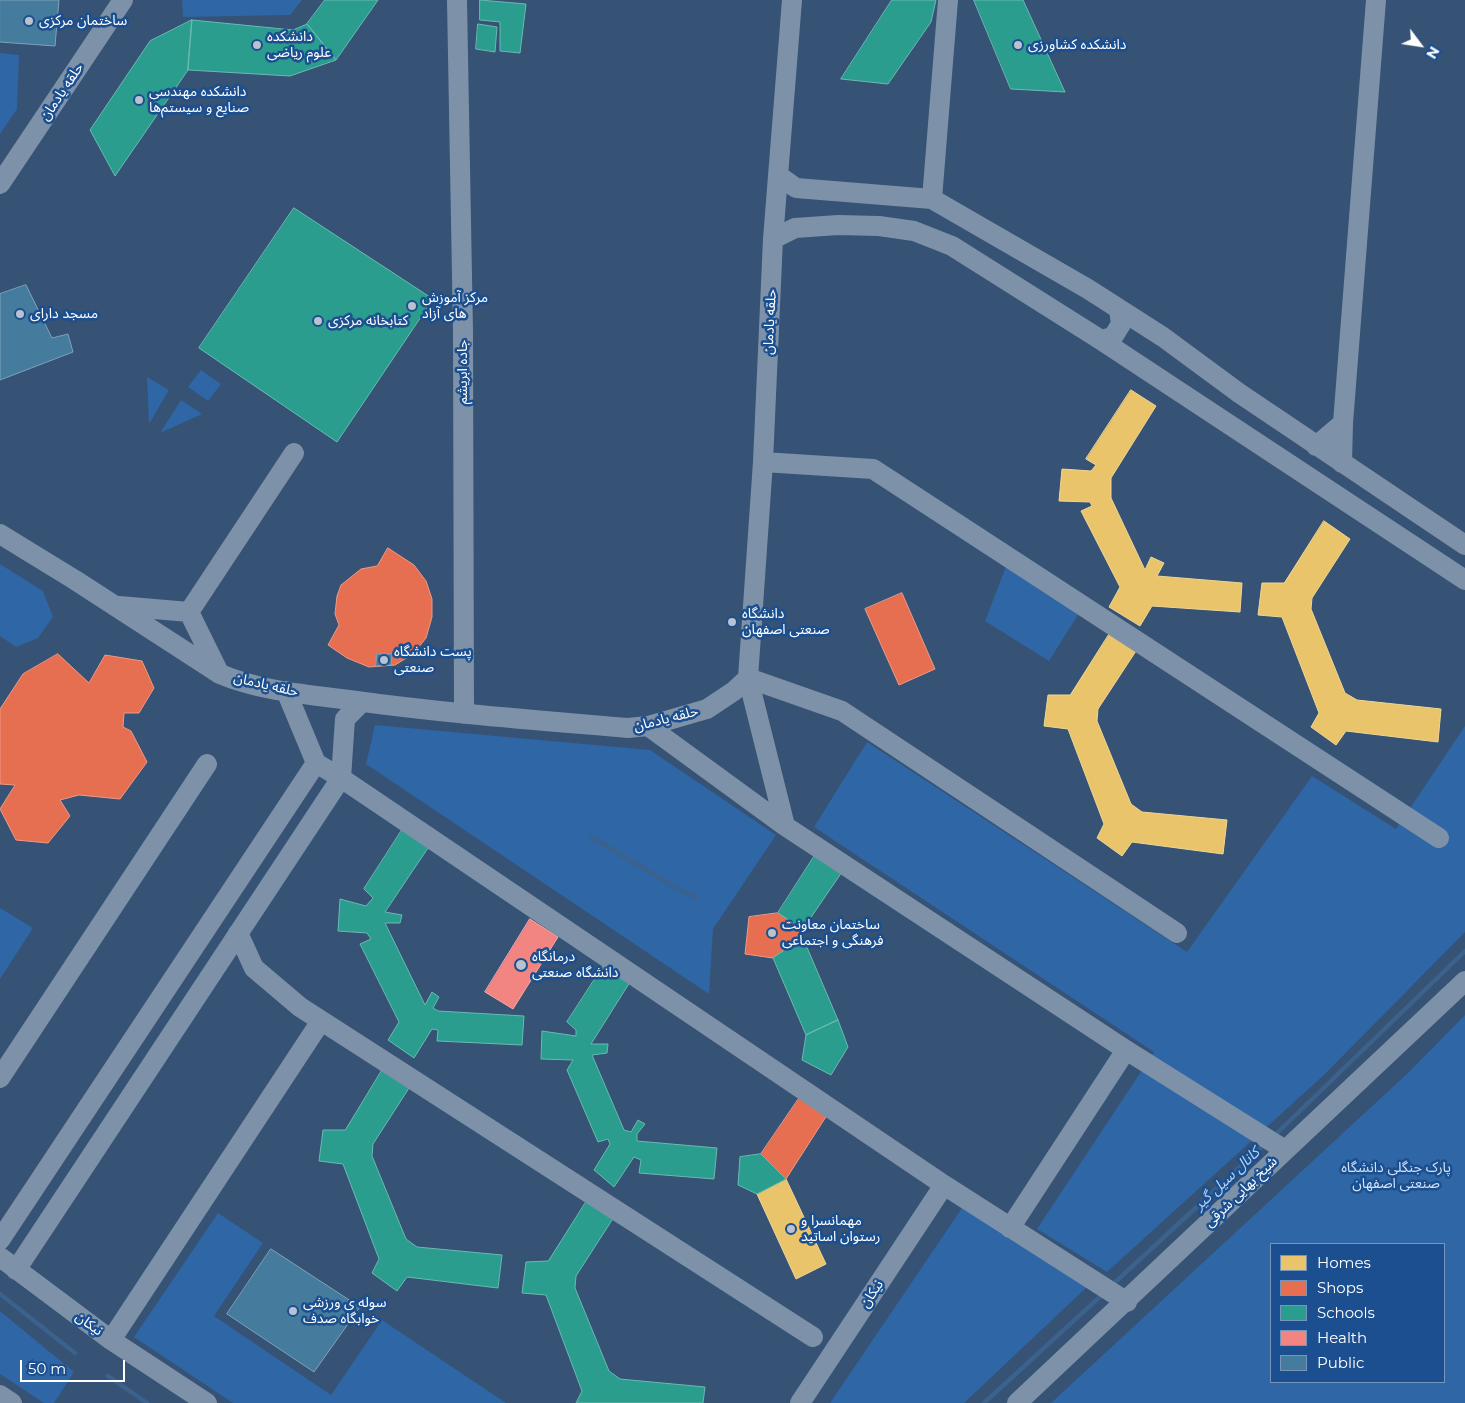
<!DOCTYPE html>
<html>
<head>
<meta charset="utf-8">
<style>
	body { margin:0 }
	#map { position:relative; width:1465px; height:1403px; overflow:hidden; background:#365274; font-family:Montserrat,sans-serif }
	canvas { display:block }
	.legend { position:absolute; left:1270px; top:1243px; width:175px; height:140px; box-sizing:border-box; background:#1b4f8f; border:1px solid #7695bc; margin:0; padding:6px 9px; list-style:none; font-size:15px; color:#fff }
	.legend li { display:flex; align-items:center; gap:10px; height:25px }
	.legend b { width:25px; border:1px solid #7695bc }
	.north { position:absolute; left:1395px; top:20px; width:50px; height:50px; -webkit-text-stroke:4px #1b4f8f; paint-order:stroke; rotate:121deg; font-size:14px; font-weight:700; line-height:20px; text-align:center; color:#fff }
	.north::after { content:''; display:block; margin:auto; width:18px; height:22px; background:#fff; clip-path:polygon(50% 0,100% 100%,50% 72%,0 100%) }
	.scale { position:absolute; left:20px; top:1360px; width:105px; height:22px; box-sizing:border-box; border:2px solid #fff; border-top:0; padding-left:6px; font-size:15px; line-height:18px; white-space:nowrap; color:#fff; -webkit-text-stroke:4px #1b4f8f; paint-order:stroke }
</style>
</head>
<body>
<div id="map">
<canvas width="1465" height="1403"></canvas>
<ul class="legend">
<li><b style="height:14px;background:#e9c46a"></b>Homes</li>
<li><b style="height:14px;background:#e76f51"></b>Shops</li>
<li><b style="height:14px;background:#2a9d8f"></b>Schools</li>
<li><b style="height:14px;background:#f28482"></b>Health</li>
<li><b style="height:14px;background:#457b9d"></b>Public</li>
</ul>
<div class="north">N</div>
<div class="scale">50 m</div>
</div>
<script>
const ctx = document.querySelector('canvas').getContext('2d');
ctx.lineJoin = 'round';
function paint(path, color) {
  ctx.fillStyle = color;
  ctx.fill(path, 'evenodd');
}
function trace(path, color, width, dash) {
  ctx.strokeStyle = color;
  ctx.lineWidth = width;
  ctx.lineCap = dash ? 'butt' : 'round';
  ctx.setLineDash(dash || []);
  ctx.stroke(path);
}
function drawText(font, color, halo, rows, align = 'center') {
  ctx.font = font + ' Montserrat,"Noto Sans Arabic",sans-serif';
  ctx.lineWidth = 5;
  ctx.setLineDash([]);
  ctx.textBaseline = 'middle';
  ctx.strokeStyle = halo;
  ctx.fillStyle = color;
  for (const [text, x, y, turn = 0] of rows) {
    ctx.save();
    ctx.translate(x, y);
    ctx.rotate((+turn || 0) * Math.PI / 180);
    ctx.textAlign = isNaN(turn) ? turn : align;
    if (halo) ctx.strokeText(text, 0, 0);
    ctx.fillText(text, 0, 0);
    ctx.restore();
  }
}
const green = new Path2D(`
	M182,0H302L290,15L183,17Z
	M0,53L19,55L17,109L0,134Z
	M201,370L221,384L208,401L188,387Z
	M147,377L169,390L149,424Z
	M181,400L202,414L160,433Z
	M1008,561L1081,610L1049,661L985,621Z
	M0,564L43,591L53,617L38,638L16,647L0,636Z
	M375,725L650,750L776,835L713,929L709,994L366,764Z
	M1465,726V932L1324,1075L1107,1272L1037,1229L1154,1052L814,827L867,742L1187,952L1312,776L1396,829Z
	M0,908L33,928L0,979Z
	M1465,1015V1403H1051L1409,1072ZM1271,1244H1444V1382H1271Z
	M962,1208L1088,1286L964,1403H830Z
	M218,1213L263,1243L214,1316L331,1395L382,1320L506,1403H233L134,1337Z
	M0,1311L74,1372L54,1403H44L0,1374Z`);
const homes = new Path2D(`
	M1131,390L1156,406L1111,478V498L1145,570L1151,557L1164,563L1157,576L1242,583L1240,612L1152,606L1140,626L1109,607L1120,587L1081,511L1092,506L1090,502L1059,501L1062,469L1091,471L1096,465L1086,459Z
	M1324,521L1350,539L1312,598L1311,609L1345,693L1357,700L1441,709L1438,742L1346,731L1336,745L1311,727L1319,713L1282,617L1258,615L1262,583H1284Z
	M1110,633L1136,651L1098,709L1097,721L1131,804L1142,812L1227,820L1223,854L1132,842L1122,856L1097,838L1104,824L1068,729L1044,726L1048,695H1070Z
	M786,1179L826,1264L796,1279L757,1194Z`);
const shops = new Path2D(`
	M388,548L414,565L426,581L432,599V617L426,638L413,654L395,665L369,667L347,658L328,645L339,625L335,614L337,596L341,585L361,569L377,566Z
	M902,593L935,669L899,685L865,609Z
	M58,654L89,683L105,655L142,661L154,688L139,713H124L123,727L131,731L147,762L120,799L79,795L60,800L70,816L48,843L16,840L0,809L15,785L0,784V709L23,674Z
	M778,913L803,929V938L773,958L745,954L749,917Z
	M802,1094L829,1112L786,1179L761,1154Z`);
const schools = new Path2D(`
	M325,0H378L336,60L307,24Z
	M480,0L526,4L520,53L500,51V22L480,20Z
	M892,0H936L931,22L888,84L841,79Z
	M974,0H1023L1065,92L1011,89Z
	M192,20L293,30L307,24L336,60L290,76L188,70Z
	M192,20L188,70L115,176L90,130L150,41Z
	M478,24L497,27L495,52L476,49Z
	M294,208L433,299L337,442L199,348Z
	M402,830L430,845L385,912L402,915L400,923H385L425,1005L432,992L439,997L433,1008L438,1011L524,1016L522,1045L437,1041L438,1030L432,1029L414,1058L388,1040L399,1022L360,944L371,939L367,933L338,931L340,899L366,906L373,898L364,889Z
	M817,852L844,869L803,929L778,913Z
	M803,938L838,1020L806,1035L773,958Z
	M604,965L630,982L591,1044H608L607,1053L592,1055L624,1130L631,1132L638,1120L645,1124L637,1134V1141L717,1148L714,1179L639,1173L641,1160L634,1157L614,1187L594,1170L610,1144L608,1139L598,1142L567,1070L573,1060L541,1059L542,1031L576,1036V1030L567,1022Z
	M838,1020L848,1047L831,1075L802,1060L806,1035Z
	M384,1067L411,1085L373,1144L372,1156L406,1239L417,1247L502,1255L498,1288L407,1277L397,1291L372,1273L379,1259L343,1164L319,1161L323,1130H345Z
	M761,1154L786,1179L757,1194L738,1185L740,1157Z
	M588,1199L614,1217L576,1276L575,1288L609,1371L620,1379L705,1387L703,1403H576L582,1391L546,1295L522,1293L526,1262L548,1261Z`);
const health = new Path2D(`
	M530,919L558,937L513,1009L485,992Z`);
const public = new Path2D(`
	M0,0H59L55,46L0,42Z
	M26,285L52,338L68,334L73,352L0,380V294Z
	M377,654H392L391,665L376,666Z
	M271,1249L360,1307L314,1372L227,1314Z`);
const stream = new Path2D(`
	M591,837L678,889L696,897
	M1274,1136L1465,951
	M1112,1285L1266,1143
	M0,1294L75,1353
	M108,1376L147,1403
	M984,1403L1103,1294`);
const minor = new Path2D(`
	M457,0L463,331L464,714
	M778,175L796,188L932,199L1088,289L1163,337L1239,393L1465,545
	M0,184L123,0
	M932,199L948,0
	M773,239L795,228L838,225L879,226L914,231L952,246L1101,340L1465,580
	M1101,340L1113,337L1121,324L1119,309
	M1343,423L1376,0
	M1316,446L1343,423L1342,463
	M763,462L873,469L1439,838
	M0,534L75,580L220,674C260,691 306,694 349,700C442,713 535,720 628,728L648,726L707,709L734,691L748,678L763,462L773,239L792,0
	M119,606L189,612
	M189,612L294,453
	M189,612L219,673
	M748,678L842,711L1177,933
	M748,678L785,826
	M286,691L316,763L341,778L944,1185L1127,1302
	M648,726L785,826L1126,1050L1285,1150
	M238,933L254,968L300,1007L813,1337
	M0,1078L207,764
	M1010,1228L1126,1050
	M0,1240L316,763
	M0,1257L111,1340L207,1403
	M16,1270L341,778L345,719L362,702
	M111,1340L321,1021
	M0,1395L12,1403
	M800,1403L944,1185
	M1017,1403L1465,981`);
const markers = [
	[29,21,5,"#b9c2ce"],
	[257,45,5,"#b9c2ce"],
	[1018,45,5,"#b9c2ce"],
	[139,100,5,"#b9c2ce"],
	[412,306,5,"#b9c2ce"],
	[20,314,5,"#b9c2ce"],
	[318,321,5,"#b9c2ce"],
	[732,622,5,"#b9c2ce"],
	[384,660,5,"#b9c2ce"],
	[772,933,5,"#b9c2ce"],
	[521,965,6,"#b9c2ce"],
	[791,1229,5,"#b9c2ce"],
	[293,1311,5,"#b9c2ce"]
];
const poiNames = [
	["ساختمان مرکزی",39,21],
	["دانشکده",267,37],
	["علوم ریاضی",267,53],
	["دانشکده کشاورزی",1028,45],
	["دانشکده مهندسی",149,92],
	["صنایع و سیستم‌ها",149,108],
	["مرکز آموزش",422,298],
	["های آزاد",422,314],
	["مسجد دارای",30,314],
	["کتابخانه مرکزی",328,321],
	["دانشگاه",742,614],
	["صنعتی اصفهان",742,630],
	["پست دانشگاه",394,652],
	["صنعتی",394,668],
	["ساختمان معاونت",782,925],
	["فرهنگی و اجتماعی",782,941],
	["درمانگاه",532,957],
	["دانشگاه صنعتی",532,973],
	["مهمانسرا و",801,1221],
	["رستوان اساتید",801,1237],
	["سوله ی ورزشی",303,1303],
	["خوابگاه صدف",303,1319]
];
const streetNames = [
	["حلقه یادمان",62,92,-56],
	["حلقه یادمان",770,322,-87],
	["جاده ابریشم",463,372,-90],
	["حلقه یادمان",266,685,13],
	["حلقه یادمان",666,719,-14],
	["شیخ بهایی شرقی",1241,1192,-44],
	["نیکان",872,1294,-57],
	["نیکان",89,1324,36]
];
const parkNames = [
	["پارک جنگلی دانشگاه",1396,1168],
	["صنعتی اصفهان",1396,1184]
];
const waterNames = [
	["کانال سیل گیر",1227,1179,-43]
];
paint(green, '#2f66a5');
paint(homes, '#e9c46a');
trace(homes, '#f0d697', 1);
paint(shops, '#e76f51');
trace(shops, '#ee9a85', 1);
paint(schools, '#2a9d8f');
trace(schools, '#6abab1', 1);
paint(health, '#f28482');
trace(health, '#f6a9a8', 1);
paint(public, '#457b9d');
trace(public, '#7da3ba', 1);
trace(stream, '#3b618d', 4.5);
trace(minor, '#7d92a8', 20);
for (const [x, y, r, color] of markers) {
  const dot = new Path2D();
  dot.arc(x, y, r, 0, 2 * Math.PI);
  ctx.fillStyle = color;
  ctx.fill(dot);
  trace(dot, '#1b4f8f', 2);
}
drawText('14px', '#fff', '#1b4f8f', poiNames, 'left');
drawText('14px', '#fff', '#1b4f8f', streetNames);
drawText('14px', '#cfe3fa', '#1b4f8f', parkNames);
drawText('italic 15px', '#b5d3f5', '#1b4f8f', waterNames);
</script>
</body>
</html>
